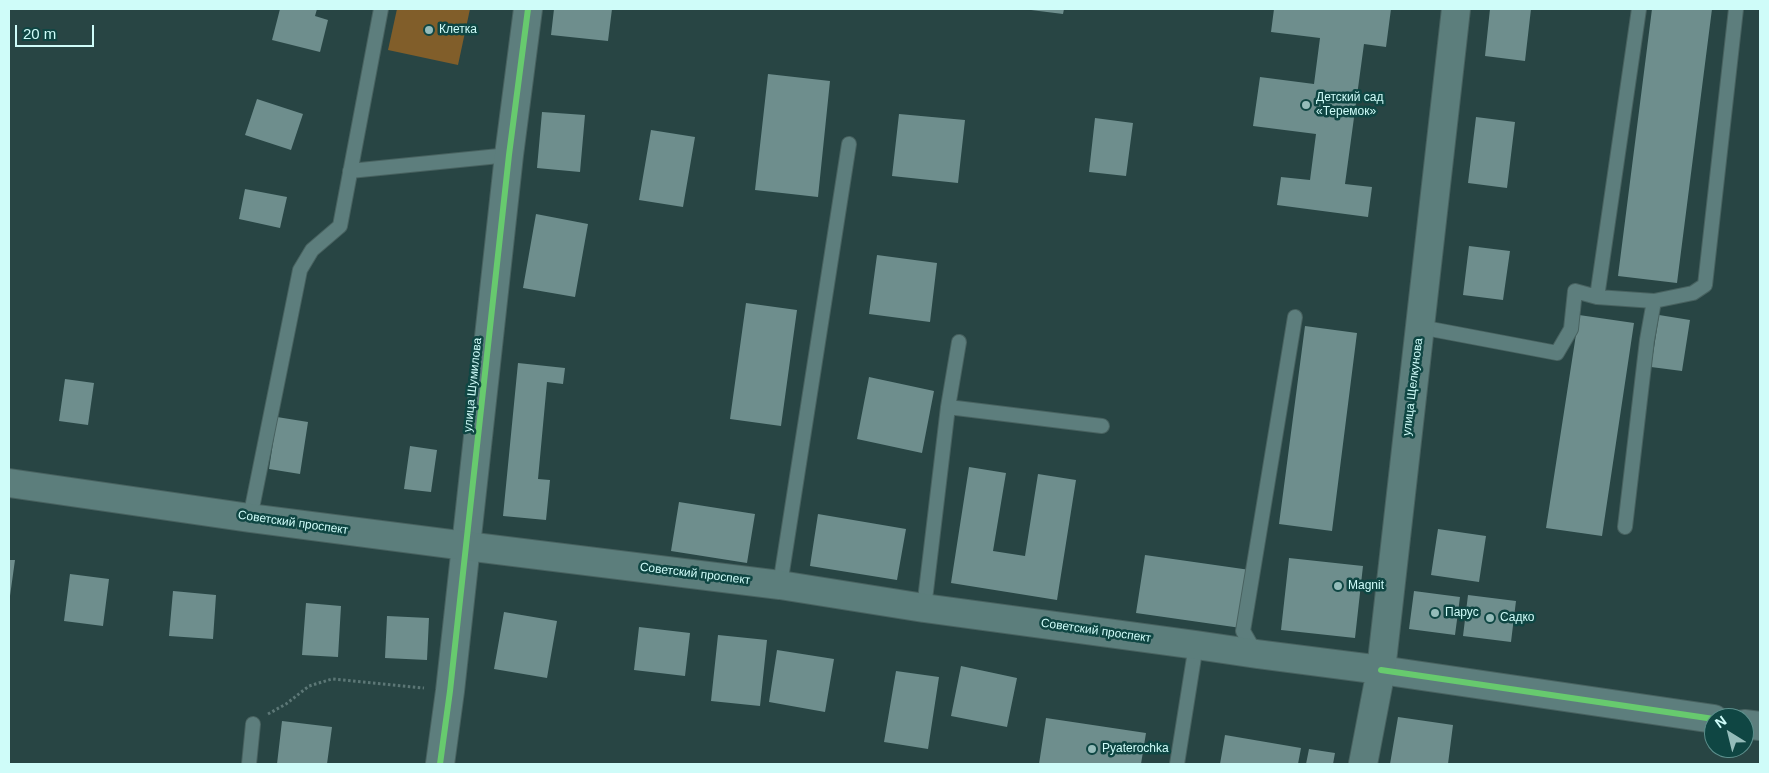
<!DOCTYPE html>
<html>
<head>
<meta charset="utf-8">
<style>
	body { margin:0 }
	#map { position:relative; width:1769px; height:773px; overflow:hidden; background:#284544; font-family:Arial,sans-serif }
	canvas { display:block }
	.frame { position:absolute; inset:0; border:10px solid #cffcf9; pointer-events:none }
	.north { position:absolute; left:1704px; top:708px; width:50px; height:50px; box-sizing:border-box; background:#0f4643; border:1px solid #5c8f8c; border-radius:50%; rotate:324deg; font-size:14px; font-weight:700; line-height:20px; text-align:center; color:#cffcf9 }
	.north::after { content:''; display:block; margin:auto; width:18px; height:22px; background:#95bcba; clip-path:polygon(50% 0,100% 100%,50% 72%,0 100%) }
	.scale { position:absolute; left:15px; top:25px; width:79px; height:22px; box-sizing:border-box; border:2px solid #cffcf9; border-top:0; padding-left:6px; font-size:15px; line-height:18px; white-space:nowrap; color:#cffcf9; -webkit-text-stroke:4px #0f4643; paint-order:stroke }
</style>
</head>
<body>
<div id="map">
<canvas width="1769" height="773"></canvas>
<div class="frame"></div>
<div class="north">N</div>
<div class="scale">20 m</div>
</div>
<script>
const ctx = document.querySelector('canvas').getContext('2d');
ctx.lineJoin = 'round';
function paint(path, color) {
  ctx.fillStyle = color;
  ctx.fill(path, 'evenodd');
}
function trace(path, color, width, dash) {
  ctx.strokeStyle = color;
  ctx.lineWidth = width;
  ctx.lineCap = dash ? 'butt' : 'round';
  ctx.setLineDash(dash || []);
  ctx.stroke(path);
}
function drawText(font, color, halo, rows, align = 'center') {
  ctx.font = font + ' Arial,sans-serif';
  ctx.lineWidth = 5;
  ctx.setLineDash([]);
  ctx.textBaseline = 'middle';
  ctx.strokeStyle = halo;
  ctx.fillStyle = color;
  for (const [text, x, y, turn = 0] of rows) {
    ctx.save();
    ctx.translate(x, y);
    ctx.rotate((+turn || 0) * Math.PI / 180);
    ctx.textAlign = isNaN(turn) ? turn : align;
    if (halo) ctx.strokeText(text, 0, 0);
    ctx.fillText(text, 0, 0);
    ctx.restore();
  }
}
const green = new Path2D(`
	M397,9H470L458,65L388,50Z`);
const building = new Path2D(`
	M280,9H317L315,16L328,20L320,52L272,40Z
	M554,9H612L608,41L551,35Z
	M1031,9H1064L1063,14L1031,10Z
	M1274,9H1391L1386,47L1364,44L1345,184L1372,187L1368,217L1277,205L1281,177L1310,180L1316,134L1253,126L1260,77L1314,84L1320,38L1271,32Z
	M1490,9H1531L1525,61L1485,56Z
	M1652,9H1712L1677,283L1618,276Z
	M768,74L830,81L818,197L755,190Z
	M257,99L303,114L291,150L245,135Z
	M542,112L585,115L580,172L537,168Z
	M899,114L965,120L958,183L892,176Z
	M1476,117L1515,122L1507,188L1468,183Z
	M1095,118L1133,123L1126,176L1089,172Z
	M651,130L695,137L683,207L639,200Z
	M245,189L287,197L280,228L239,219Z
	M536,214L588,224L575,297L523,288Z
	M1469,246L1510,251L1503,300L1463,295Z
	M877,255L937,263L930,322L869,314Z
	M746,303L797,310L781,426L730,419Z
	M1579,315L1634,323L1602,536L1546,528Z
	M1659,315L1690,320L1682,371L1651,367Z
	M1305,326L1357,333L1332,531L1279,524Z
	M518,363L565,368L563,384L547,382L538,479L550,480L546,520L503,516Z
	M869,377L934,391L922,453L857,439Z
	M65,379L94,383L88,425L59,421Z
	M277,417L308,422L300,474L269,469Z
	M410,446L437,450L431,492L404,489Z
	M969,467L1006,473L993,551L1025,556L1038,474L1076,480L1057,600L951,583Z
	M679,502L755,514L747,563L671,551Z
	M818,514L906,529L897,580L810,566Z
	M1438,529L1486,536L1479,582L1431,575Z
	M1145,555L1250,570L1241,628L1136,613Z
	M1289,558L1363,566L1355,638L1281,630Z
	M9,560H15L10,596H9Z
	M70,574L109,579L103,626L64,621Z
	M173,591L216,595L213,639L169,636Z
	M1414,591L1460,597L1455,635L1409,629Z
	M1468,595L1516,601L1511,642L1463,636Z
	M306,603L341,606L338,657L302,655Z
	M504,612L557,621L547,678L494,669Z
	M387,616L429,618L427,660L385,658Z
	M639,627L690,633L685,676L634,670Z
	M718,635L767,640L760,706L711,701Z
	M777,650L834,659L825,712L769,702Z
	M961,666L1017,678L1007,727L951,716Z
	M896,671L939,677L928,749L884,742Z
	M1398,717L1453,725L1448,764H1390Z
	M1046,718L1146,733L1141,764H1039Z
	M282,721L332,727L327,764H277Z
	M1225,735L1301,748L1298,764H1220Z
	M1309,749L1335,753L1333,764H1306Z`);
const path = new Path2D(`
	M268,714L286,704L309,686L332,679L424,688`);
const service = new Path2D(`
	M350,171L509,155
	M1597,297L1639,9
	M1654,301L1693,293L1705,285L1736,9
	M1420,327L1557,353L1571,329L1575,291L1597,297L1654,301L1647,340L1625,527
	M948,407L1102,426
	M250,518L300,270L312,250L340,226L381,9
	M780,585L849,144
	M924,608L948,407L959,342
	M1256,654L1243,631L1295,317
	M249,764L253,724
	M1177,764L1196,645`);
const minor = new Path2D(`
	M1381,670L1714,719
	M1744,724L1760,726
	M440,764L450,691L509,155L528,9`);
const secondary = new Path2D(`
	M9,483L250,518L466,546L780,585L924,608L1196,645L1257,654L1381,670
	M1363,764L1381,670L1456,9`);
const cycleway = new Path2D(`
	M1381,670L1714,719
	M440,764L450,691L509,155L528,9`);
const markers = [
	[429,30,5,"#95bcba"],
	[1306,105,5,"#95bcba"],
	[1338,586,5,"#95bcba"],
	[1435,613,5,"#95bcba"],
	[1490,618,5,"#95bcba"],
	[1092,749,5,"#95bcba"]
];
const poiNames = [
	["Клетка",439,30],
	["Детский сад",1316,98],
	["«Теремок»",1316,112],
	["Magnit",1348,586],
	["Парус",1445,613],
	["Садко",1500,618],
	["Pyaterochka",1102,749]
];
const streetNames = [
	["улица Шумилова",473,385,-84],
	["улица Щелкунова",1413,387,-83],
	["Советский проспект",293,523,8],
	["Советский проспект",695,574,7],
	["Советский проспект",1096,631,8]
];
paint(green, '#815e2a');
paint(building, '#6e8e8d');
trace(service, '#486260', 16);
trace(minor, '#486260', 30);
trace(secondary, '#486260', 30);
trace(path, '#5c7776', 3, [2.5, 2.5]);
trace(service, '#5d7e7d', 14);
trace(minor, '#5d7e7d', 28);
trace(secondary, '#5c7e7c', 28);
trace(cycleway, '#67ca6e', 6);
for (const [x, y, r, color] of markers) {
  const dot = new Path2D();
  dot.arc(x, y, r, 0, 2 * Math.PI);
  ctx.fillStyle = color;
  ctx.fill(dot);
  trace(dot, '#0f4643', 2);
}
drawText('12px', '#cffcf9', '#0f4643', poiNames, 'left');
drawText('12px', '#cffcf9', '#0f4643', streetNames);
</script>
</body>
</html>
